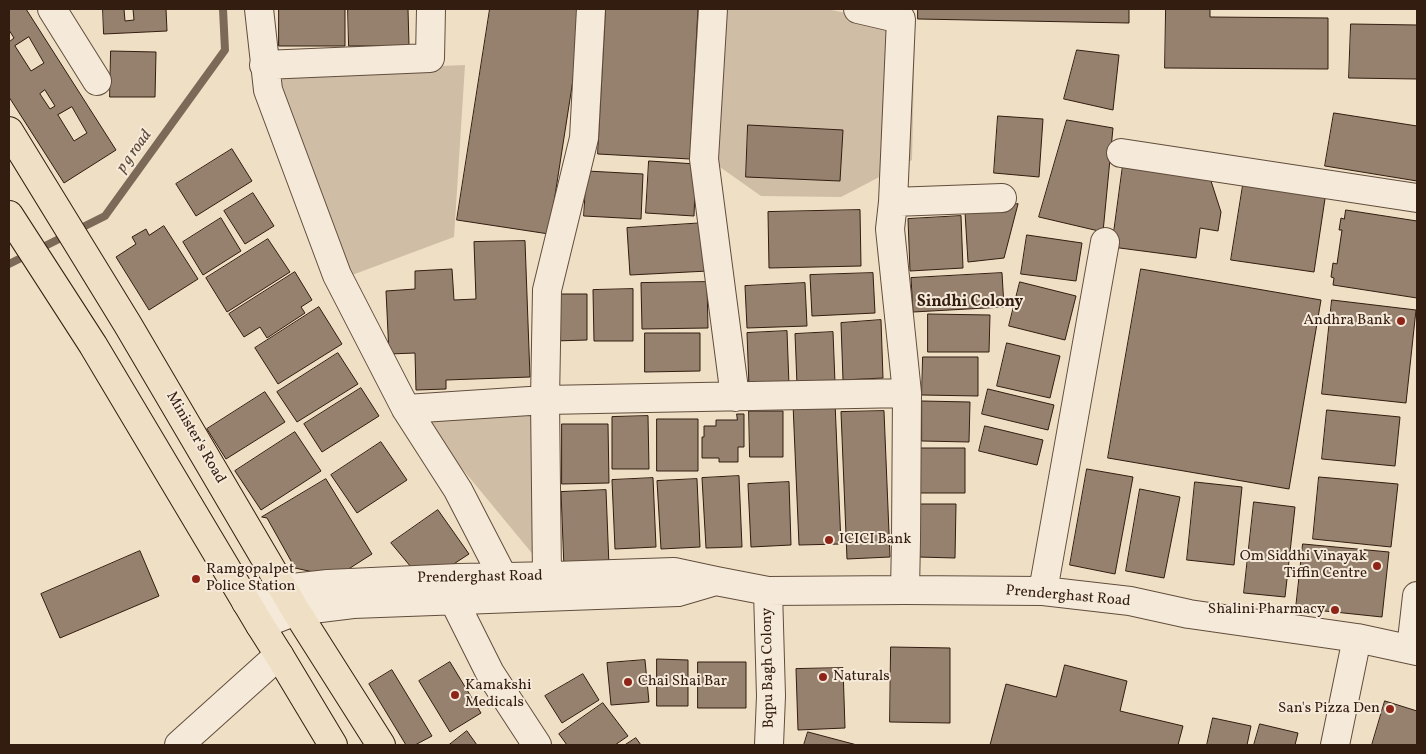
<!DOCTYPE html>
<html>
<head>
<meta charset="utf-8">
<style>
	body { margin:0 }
	#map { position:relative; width:1426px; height:754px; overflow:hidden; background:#efdfc4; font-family:Vollkorn,serif }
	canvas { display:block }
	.frame { position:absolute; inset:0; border:10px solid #331c10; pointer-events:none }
</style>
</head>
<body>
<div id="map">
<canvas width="1426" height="754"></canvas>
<div class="frame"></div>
</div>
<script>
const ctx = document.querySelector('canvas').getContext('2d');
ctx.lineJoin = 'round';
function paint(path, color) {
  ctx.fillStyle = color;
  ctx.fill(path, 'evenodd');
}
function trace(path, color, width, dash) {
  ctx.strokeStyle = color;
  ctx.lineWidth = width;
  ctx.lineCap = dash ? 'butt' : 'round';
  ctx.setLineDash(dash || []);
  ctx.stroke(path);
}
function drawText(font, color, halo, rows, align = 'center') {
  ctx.font = font + ' Vollkorn,serif';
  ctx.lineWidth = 4;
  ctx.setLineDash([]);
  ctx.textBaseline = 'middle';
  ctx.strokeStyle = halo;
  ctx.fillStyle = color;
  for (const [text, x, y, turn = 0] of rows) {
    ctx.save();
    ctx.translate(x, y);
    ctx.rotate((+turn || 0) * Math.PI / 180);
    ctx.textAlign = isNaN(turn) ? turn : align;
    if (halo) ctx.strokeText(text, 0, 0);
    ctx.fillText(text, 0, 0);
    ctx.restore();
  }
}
const green = new Path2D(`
	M718,9H826L915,26L912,160L841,197L761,196L710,160Z
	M465,65L454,237L344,278L271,73Z
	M539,401L545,569L412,408Z`);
const stream = new Path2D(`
	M9,264L105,216L225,50L223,9`);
const building = new Path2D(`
	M9,9H26L116,150L64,183L9,97V42L14,38L9,30ZM29,37L44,63L31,71L15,46ZM45,90L55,106L50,109L40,94ZM72,107L87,133L74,141L58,115Z
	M103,9H124L125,21L134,20L133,9H166L167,31L104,34Z
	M279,9H345V46H279Z
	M348,9H408L409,46H349Z
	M490,9H584L549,234L457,220Z
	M606,9H698L690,159L598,154Z
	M918,9H1129V23L918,19Z
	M1166,9H1210V17L1328,18V69L1165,68Z
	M1351,24L1417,25V79L1349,78Z
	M1077,50L1119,55L1113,110L1064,99Z
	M111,51L156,52L155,97H110Z
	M1334,113L1417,126V181L1325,166Z
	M998,116L1043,119L1039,177L994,173Z
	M1067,120L1113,128L1103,232L1039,217Z
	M748,125L843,130L840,181L746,177Z
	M232,149L252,181L196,216L176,184Z
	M649,161L696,164L694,216L646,213Z
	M1123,165L1159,170V173L1210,178L1221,212L1218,231L1200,228L1196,258L1112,247Z
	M587,171L643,174L641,219L584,216Z
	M1244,179L1326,192L1314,272L1231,260Z
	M253,193L274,226L245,244L224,211Z
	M1018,204L1004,258L968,262L965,212Z
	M860,210L861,266L769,268L768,212Z
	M1346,210L1417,221V298L1333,285L1334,278L1331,277L1333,263L1337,264L1342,230H1339L1341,218L1344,219Z
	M961,216L963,268L910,271L908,219Z
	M221,218L241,251L203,275L183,242Z
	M705,223L708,271L630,275L627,228Z
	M164,226L198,279L149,310L116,257L136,244L132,237L146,229L149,235Z
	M1027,235L1082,243L1076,281L1021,274Z
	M268,239L290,272L227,312L206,278Z
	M525,241L530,377L446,380V389L416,390L415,353L389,354L386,291L415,289V271L452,269L454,300L476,299L474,242Z
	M1141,269L1321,300L1289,489L1108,458Z
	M295,272L312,300L301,307L305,313L267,338L260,327L244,337L229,314Z
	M873,273L875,313L812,316L810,275Z
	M1002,273L1004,307L913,312L911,278Z
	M707,282L708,328L642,329L641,283Z
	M1020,282L1076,296L1065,340L1009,326Z
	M805,283L807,326L747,328L745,286Z
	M633,289V341H594L593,290Z
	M555,294H587V340L555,341Z
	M1332,300L1416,310L1406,403L1322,394Z
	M319,307L342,344L278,384L255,348Z
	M928,314L990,315L989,352H928Z
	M881,320L883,378L843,380L841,323Z
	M787,331L789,385L749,387L747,333Z
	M833,332L835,383L797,385L795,334Z
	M645,333H700V371L645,372Z
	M1007,343L1060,356L1050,398L997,386Z
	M338,353L358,384L297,422L277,392Z
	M923,357H978V396L922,395Z
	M361,388L379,416L322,452L304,424Z
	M988,389L1054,405L1048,430L982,414Z
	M265,392L285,422L226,459L207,429Z
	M922,401L970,402L969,442L922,441Z
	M835,402L841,544L799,545L793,404Z
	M1327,410L1400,417L1395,466L1322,459Z
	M749,411H783V457H750Z
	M884,411L890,557L847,559L841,412Z
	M737,414H744V447H738V462H719V458H702V437H704V426H716V420H737Z
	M648,416L649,469H612V417Z
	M657,419H698V471H657Z
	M562,424H608L609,483L562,484Z
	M985,426L1043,440L1037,465L979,451Z
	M295,432L321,471L261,510L235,471Z
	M381,442L407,480L357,513L331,475Z
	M921,448H965V493H920Z
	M1087,469L1133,477L1115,574L1070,565Z
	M739,476L742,547L706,548L702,478Z
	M1319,477L1398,484L1391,547L1313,539Z
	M653,478L656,547L615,549L612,480Z
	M326,479L372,554L336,577L295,568L267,518L262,517Z
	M697,479L700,547L661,549L657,481Z
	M789,482L791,545L751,547L748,484Z
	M1195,482L1242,487L1234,565L1187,560Z
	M1140,489L1180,497L1164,578L1126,571Z
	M606,490L609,566L564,568L561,492Z
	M1254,502L1295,507L1285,597L1244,593Z
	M919,504H956L955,558L918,557Z
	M438,510L469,554L443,571L411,567L391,543Z
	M1303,544L1389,552L1382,617L1296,608Z
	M140,551L159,596L60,638L41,594Z
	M891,647L950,648V723L890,722Z
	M657,659L688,660V706H657Z
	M645,660L649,702L611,705L607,663Z
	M450,662L481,713L450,732L419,681Z
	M698,662H746V708H698Z
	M1065,665L1127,681L1120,711L1183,726L1178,745H990L1006,684L1056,697Z
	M843,668L845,728L798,730L796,669Z
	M392,670L432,736L415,745H406L369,684Z
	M583,674L599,700L562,723L545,696Z
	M1385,701L1417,711V745H1372Z
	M603,703L628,736L615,745H567L559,734Z
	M1213,718L1251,726L1247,745H1207Z
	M1260,724L1298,733L1295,745H1254Z
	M467,731L477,745H449Z
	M808,732L857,745H804Z
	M636,738L641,745H625Z`);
const minor = new Path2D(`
	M52,9L97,81
	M259,9L268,90L337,275L406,409L458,490L503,577
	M713,9L704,159L735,397
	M858,9L901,19L893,202L890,229L907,393L906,540L905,590
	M264,65L430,58L431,9
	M1121,153L1417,198
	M893,202L1002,198
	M406,409L545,400L907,393
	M547,576L545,400L547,290L584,138L591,9
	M768,591L771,696L769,745
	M1043,591L1105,242
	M453,599L490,673L537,745
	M246,602L283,589L328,584L459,578L554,576L674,572L716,581L768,591L905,590L1043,591L1130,601L1189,614L1357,638L1417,651
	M260,625L296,611L353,604L678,592L712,582
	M1411,649L1417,596
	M179,745L279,655
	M1335,745L1357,638`);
const major = new Path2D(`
	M9,131L128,325L296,611L381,745
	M9,215L93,345L260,625L279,655L333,745`);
const markers = [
	[1401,321,5,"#8f2418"],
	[829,540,5,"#8f2418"],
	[1377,566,5,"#8f2418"],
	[196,579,5,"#8f2418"],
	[1335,610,5,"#8f2418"],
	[823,677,5,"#8f2418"],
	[628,682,5,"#8f2418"],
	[455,695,5,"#8f2418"],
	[1390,709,5,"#8f2418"]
];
const poiNames = [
	["Andhra Bank",1391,321,"right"],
	["ICICI Bank",839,540],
	["Om Siddhi Vinayak",1367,557,"right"],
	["Tiffin Centre",1367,574,"right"],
	["Ramgopalpet",206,570],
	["Police Station",206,587],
	["Shalini Pharmacy",1325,610,"right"],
	["Naturals",833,677],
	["Chai Shai Bar",638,682],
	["Kamakshi",465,686],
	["Medicals",465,703],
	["San's Pizza Den",1380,709,"right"]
];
const streetNames = [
	["Minister's Road",195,438,60],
	["Prenderghast Road",480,578,-1],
	["Prenderghast Road",1068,597,5],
	["Bqpu Bagh Colony",769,668,-91]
];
const waterNames = [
	["p g road",135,152,-54]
];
const neighbourhoodNames = [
	["Sindhi Colony",970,303]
];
paint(green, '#cfbea5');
trace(stream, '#7d6957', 8);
paint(building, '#95816e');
trace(building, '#331c10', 1);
trace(minor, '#624d3d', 30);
trace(major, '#331c10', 30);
trace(minor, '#f5ead9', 28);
trace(major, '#efdfc4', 28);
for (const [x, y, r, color] of markers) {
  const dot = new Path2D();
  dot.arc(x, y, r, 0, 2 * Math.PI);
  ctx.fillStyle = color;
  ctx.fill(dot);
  trace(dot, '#f5ead9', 2);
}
drawText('15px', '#331c10', '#f5ead9', poiNames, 'left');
drawText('15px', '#331c10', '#f5ead9', streetNames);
drawText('italic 16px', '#5e493a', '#f5ead9', waterNames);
drawText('bold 16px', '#331c10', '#f5ead9', neighbourhoodNames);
</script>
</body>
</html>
